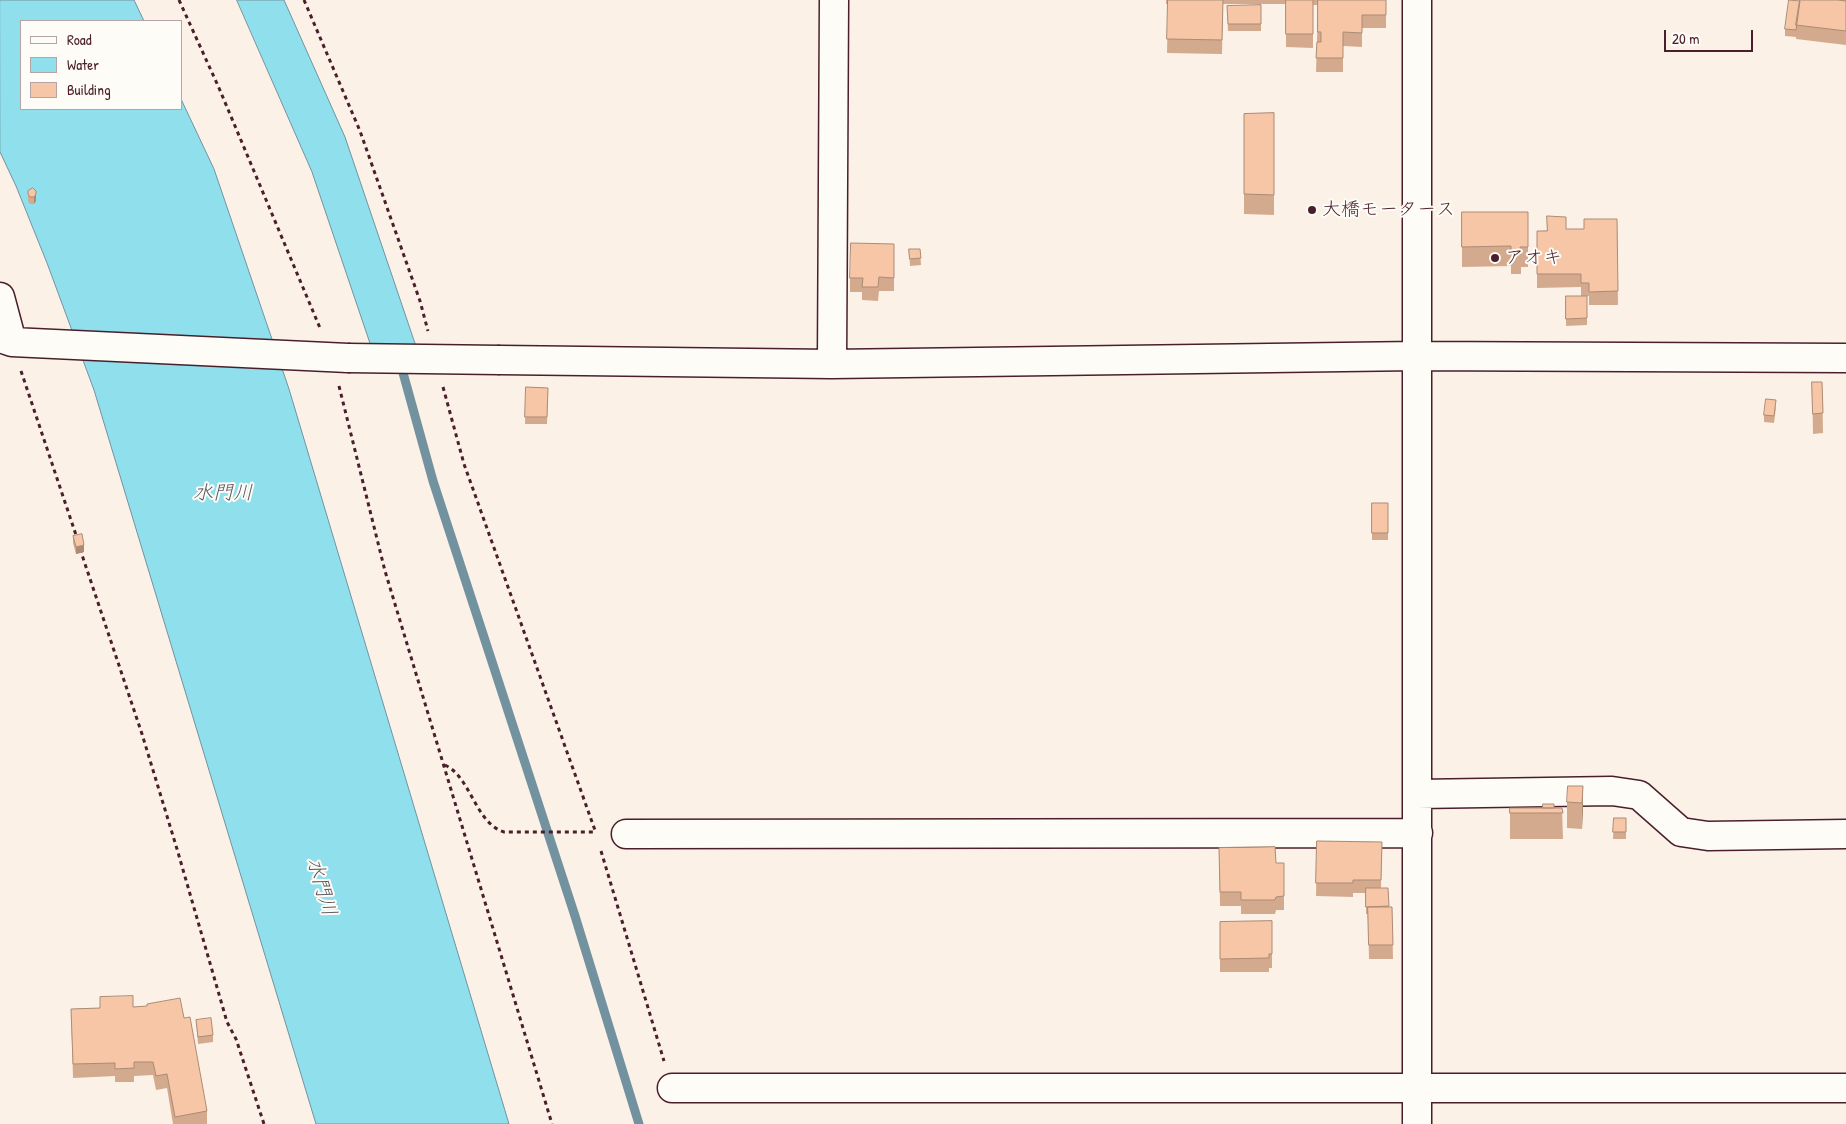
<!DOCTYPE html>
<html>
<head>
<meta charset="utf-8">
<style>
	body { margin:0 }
	#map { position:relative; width:1846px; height:1124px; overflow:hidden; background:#fcf1e7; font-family:"Patrick Hand",sans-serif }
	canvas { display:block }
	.legend { position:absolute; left:20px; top:20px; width:162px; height:90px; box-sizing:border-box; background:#fdfcf7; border:1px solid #b5a4a5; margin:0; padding:6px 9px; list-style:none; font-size:15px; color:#4a1f2b }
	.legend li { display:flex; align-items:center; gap:10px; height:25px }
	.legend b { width:25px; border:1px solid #b5a4a5 }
	.scale { position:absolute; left:1664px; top:30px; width:89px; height:22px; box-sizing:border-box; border:2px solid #4a1f2b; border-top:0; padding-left:6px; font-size:15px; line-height:18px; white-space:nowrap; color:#4a1f2b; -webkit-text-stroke:4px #fdfcf7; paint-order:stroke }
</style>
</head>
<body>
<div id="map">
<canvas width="1846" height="1124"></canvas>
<ul class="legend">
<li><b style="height:6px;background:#fdfcf7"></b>Road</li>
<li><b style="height:14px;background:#8fdfec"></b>Water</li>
<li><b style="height:14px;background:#f6c6a6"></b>Building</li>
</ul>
<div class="scale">20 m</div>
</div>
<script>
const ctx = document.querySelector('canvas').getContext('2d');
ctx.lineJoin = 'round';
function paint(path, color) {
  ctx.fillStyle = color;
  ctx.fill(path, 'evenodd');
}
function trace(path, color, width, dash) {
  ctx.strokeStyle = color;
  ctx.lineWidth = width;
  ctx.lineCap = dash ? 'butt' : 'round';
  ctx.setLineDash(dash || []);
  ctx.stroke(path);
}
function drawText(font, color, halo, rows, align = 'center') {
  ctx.font = font + ' "Patrick Hand","Klee One",sans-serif';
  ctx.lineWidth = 4;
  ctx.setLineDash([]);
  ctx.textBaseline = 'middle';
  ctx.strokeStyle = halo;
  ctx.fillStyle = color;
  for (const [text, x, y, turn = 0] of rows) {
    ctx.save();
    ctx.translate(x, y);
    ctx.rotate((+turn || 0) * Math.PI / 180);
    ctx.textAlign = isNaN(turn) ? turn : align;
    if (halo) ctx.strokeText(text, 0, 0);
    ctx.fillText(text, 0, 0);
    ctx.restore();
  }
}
const water = new Path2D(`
	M0,0H134L144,21H21V109H181V99L214,169L289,389L509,1124H316L94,390L47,263L16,186L0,152Z
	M237,0H284L345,137L422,364H377L312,172Z`);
const stream = new Path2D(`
	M400,362L433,481L575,916L639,1124`);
const path = new Path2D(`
	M179,0L219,88L320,328
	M304,0L360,131L420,301L428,331
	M21,371L77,538
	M339,386L385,571L552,1124
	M443,387L464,464L596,833
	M80,549L142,734L177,849L227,1022L236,1039L264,1124
	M445,765C471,777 475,823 504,832H595
	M601,851L664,1061`);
const minor = new Path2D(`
	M0,297L12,342
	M0,338L12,342L348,358
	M500,360L832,364L1416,356L1846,358
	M832,364L834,0
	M1418,794L1612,791L1639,795L1681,832L1708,836L1846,834
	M626,834L1418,833
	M672,1088H1846
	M1417,1124C1418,749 1416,375 1417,0`);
const minorBridge = new Path2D(`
	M348,358L500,360`);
const wall = new Path2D(`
	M1166,0H1386V28H1362V47L1343,46V72H1316L1318,5H1313V48L1286,47V4H1223L1222,54L1167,53L1168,4H1166Z
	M1800,0H1846V45L1796,39V34V37L1785,36V29Z
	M1261,5V31H1228L1227,6Z
	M1274,113V215L1244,214V114Z
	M28,191H36V201L34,204H30L28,201Z
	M1462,212H1528V267H1521V274H1511V266L1462,267Z
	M1617,219L1618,305H1589V296H1587V325L1566,326V296H1581V287L1537,288V231L1584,229Z
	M894,244V291H879L878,301L862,300V292H850V278Z
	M909,249H920L921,265L910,266Z
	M1812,382H1822L1823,433L1813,434Z
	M526,387L548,388L547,424H525Z
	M1776,407L1774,423L1764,422V415Z
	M1372,503H1388V540H1372Z
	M73,536L84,552L76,554L73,543Z
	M1583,786L1582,829L1567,828V802Z
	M1510,808H1562L1563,839H1510Z
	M1614,818H1626V839H1613Z
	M1317,841L1382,842L1381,888L1389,907H1392L1393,959H1369L1368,914H1366V893H1353V897L1316,896Z
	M1219,848L1276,863H1284V910H1276L1275,914H1241V906H1220Z
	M1272,921V968H1269V972H1220V922Z
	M100,997L133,1007L184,1018L207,1111V1124H173L167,1088L156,1090L153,1075L134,1076V1082H115V1076L73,1078L71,1009L100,1008Z
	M196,1020L213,1035V1042L198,1044Z`);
const shadedWall = new Path2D(`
	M36,194V201L34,204V197Z
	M84,545V552L76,554V547Z
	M1583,786V812L1582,829V803Z`);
const building = new Path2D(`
	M1168,0H1223L1222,40L1167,39Z
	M1286,0H1313V34H1286Z
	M1318,0H1386V15H1362V33L1343,32V58H1316L1317,42H1321V32H1318Z
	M1789,0L1800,1L1796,30L1785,29Z
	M1800,0H1838L1846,1V31L1796,25Z
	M1261,5V24H1228L1227,6Z
	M1274,113V195L1244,194V114Z
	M33,188L36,191V194L34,197H30L28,194V191Z
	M1462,212H1528V247H1520L1521,254H1511V246L1462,247Z
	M1547,216L1566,217V229H1584V219H1617L1618,291L1589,292V283H1581V274H1537V231H1547Z
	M851,243L894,244V278L879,277L878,287H862L863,278H850Z
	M909,249H920L921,258L910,259Z
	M1566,296H1587V318L1566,319Z
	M1812,382H1822L1823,413L1813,414Z
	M526,387L548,388L547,417H525Z
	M1766,399L1776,400L1774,416L1764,415Z
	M1372,503H1388V533H1372Z
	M82,534L84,545L76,547L73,536Z
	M1568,786H1583L1582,803L1567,802Z
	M1543,804H1554V808H1543Z
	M1510,808H1562L1563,813H1510Z
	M1614,818H1626V832H1613Z
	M1317,841L1382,842L1381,880H1353V883H1316Z
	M1275,847L1276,863H1284V896L1276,897L1275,900H1241V892H1220L1219,848Z
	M1366,888H1388L1389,906L1366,907Z
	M1368,907H1392L1393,945H1369Z
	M1272,921V954H1269V958L1220,959V922Z
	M133,996V1007L147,1006V1004L180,998L184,1018L190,1017L207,1111L175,1117L167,1074L156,1076L153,1062H134V1068L115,1069V1063L73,1064L71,1009L100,1008V997Z
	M211,1018L213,1035L198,1037L196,1020Z`);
const markers = [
	[1312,210,5,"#4a1f2b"],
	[1495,258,5,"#4a1f2b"]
];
const poiNames = [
	["大橋モータース",1322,210],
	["アオキ",1505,258]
];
const waterNames = [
	["水門川",223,494],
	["水門川",321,887,74]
];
paint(water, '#8fdfec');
trace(water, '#73929f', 1);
trace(stream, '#73929f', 9);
trace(minor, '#4a1f2b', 31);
trace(path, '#4a1f2b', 3, [4, 4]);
trace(minor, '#fdfcf7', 28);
trace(minorBridge, '#4a1f2b', 31, []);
trace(minorBridge, '#fdfcf7', 28);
paint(wall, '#d4aa8f');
paint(shadedWall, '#ac8b74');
paint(building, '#f6c6a6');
trace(building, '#ac8b74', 1);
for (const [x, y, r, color] of markers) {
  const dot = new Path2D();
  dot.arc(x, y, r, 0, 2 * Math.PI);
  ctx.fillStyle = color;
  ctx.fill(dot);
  trace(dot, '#fdfcf7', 2);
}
drawText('19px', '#4a1f2b', '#fdfcf7', poiNames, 'left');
drawText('italic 20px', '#5f5965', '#fdfcf7', waterNames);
</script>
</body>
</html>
